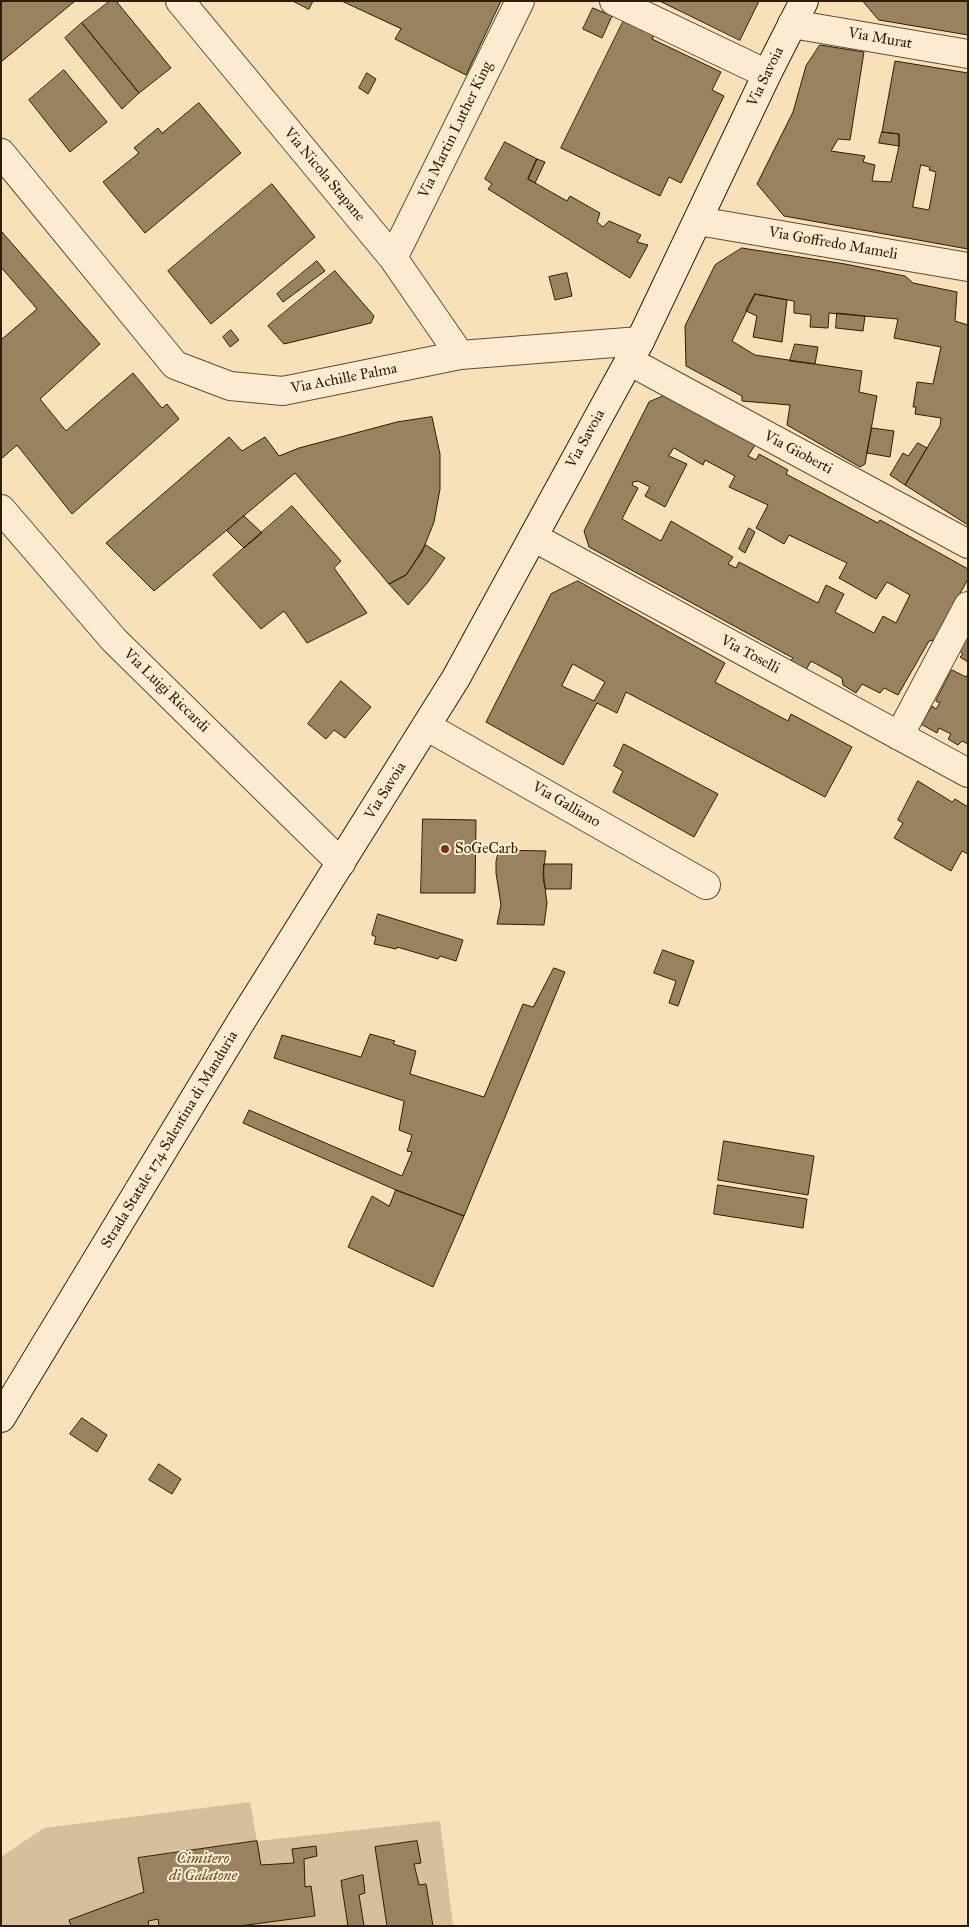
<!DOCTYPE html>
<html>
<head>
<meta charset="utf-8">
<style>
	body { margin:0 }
	#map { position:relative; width:969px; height:1927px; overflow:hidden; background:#f8e0b9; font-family:"IM FELL Great Primer",serif }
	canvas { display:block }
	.frame { position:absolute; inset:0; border:2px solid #301d00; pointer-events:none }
</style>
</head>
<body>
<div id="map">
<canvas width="969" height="1927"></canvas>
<div class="frame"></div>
</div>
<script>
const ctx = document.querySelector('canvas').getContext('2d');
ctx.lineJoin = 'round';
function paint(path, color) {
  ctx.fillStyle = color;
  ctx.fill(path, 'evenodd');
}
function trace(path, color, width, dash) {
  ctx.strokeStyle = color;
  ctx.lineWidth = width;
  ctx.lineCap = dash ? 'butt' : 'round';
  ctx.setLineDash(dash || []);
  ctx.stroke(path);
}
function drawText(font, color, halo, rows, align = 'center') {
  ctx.font = font + ' "IM FELL Great Primer",serif';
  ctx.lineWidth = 4;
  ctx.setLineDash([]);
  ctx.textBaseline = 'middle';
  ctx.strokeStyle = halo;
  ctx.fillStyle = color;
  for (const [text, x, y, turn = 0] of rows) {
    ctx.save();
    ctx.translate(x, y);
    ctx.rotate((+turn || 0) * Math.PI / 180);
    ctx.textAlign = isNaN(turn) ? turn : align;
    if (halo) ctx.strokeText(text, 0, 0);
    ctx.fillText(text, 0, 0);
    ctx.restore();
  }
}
const green = new Path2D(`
	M250,1802L257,1841L440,1821L453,1926H1V1857L44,1828Z`);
const building = new Path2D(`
	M1,1H75L1,62Z
	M110,1H116L171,68L139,93L82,23Z
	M293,1H313L309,9Z
	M342,1H501L466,75L395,39L401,29Z
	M660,1H759L740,40Z
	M863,1H968V35L879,20Z
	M593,8L612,16L602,38L583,29Z
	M625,18L655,33L652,39L721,72L712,90L724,96L681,183L669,177L660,196L561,148Z
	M82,23L139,93L122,109L65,38Z
	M820,45L864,52L850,140L838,139L831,151L865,156L863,162L875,165L872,181L891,182L899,146V134L882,132L895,61L968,73V249L784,216L757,184L793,112L806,66ZM921,165L930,167L929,170L936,172L929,210L913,207Z
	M64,70L107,122L70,152L29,100Z
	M367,73L376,79L368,94L359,88Z
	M199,103L241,153L145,233L103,182L139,153L134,148L158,128L162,133Z
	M882,132L899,134V146L879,143Z
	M505,142L537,159L528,179L567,201L570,196L600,213L597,222L603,227L609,221L641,235L637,242L648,245L630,278L488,189L492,184L485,179Z
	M537,159L545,162L535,183L528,179Z
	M272,184L315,237L211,324L168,271Z
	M1,231L100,344L40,399L66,431L133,373L162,408L167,404L179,419L72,514L17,445L1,459V340L37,309L1,267Z
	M742,248L845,264L905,276L913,283L957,292L955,321L968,325V525L905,485L940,426L941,418L915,414L916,407H913L917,382L933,384L941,347L894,338L898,319L829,313L828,328L810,327L811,315L794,313V301L755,294L732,341L755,355L862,371L859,392L877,396L865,464L860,467L787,425L790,405L742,401V396L686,366L685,326L715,265Z
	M317,261L325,271L283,302L277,294Z
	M335,271L374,316L371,323L284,344L268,326Z
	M567,273L572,296L555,300L549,277Z
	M755,294L787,300L782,342L753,337L757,316L746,311Z
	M837,313L865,316L863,331L836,328Z
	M231,330L239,340L230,347L223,337Z
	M795,344L818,347L815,364L790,361Z
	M666,395L755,445L748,456L756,460L759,454L788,470L786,474L878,523L880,520L968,569V579L934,640L929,641L898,695L884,688L880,693L862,684L856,693L843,685L842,678L811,661L806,670L790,661L793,658L589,547L584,531L649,402ZM674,448L703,465L705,460L735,476L729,487L768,505L756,528L784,544L789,535L847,563L839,578L876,599L887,582L910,595L896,623L883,616L874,633L835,612L844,594L826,585L818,603L739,562L736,568L728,564L733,557L671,521L661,541L622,519L638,488L632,485L633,482L638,481L650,487L645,496L665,507L687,464L669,456Z
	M432,417L440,454V489L434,522L422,552L406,575L389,584L295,473L154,591L106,543L229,437L242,451L265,437L279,456L299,448L397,422Z
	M872,428L894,431L890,457L867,453Z
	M918,443L927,448L905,485L890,475L903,453L908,456Z
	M292,506L341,561L334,568L367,613L307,643L284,611L261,629L213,575Z
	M244,516L262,533L244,548L227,531Z
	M749,528L755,532L745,553L739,549Z
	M426,545L445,558L428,582L408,605L389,584L406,575Z
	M578,581L725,663L715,682L788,721L791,714L852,747L825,797L626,692L617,713L597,703L563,765L486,722L551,594ZM573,664L605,682L594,701L562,686Z
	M968,633V662L960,657L963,654L958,650Z
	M952,670L966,677L968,674V744L962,741L958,745L948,739L951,734L939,728L937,733L921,724L932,706L936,709L940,703L936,701Z
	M341,681L371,707L345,738L334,730L326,739L308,724Z
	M624,744L718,794L694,837L613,792L623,771L614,766Z
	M918,781L952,802L955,799L968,807V854L962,851L951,871L894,838L903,823L898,820Z
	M423,819L476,820L475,893H421Z
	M499,850L546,851L543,873L547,903L544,925L497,924L501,905L496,873V862Z
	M544,864H572L571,889H546L544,883Z
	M378,914L463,940L456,961L440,956L438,959L397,947L396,949L374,944L376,937L372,935Z
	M663,950L694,961L678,1006L669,1003L676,981L654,973Z
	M554,968L565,972L464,1216L396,1190L243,1123L249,1110L402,1176L412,1152L407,1151L412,1135L399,1130L404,1101L274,1058L282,1035L361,1057L370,1034L395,1041L393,1044L416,1051L410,1074L484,1097L523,1004L533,1007Z
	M724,1141L814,1156L808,1195L718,1180Z
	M718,1185L807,1199L803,1228L714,1214Z
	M396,1190L464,1216L433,1287L348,1247L372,1196L389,1206Z
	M82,1418L107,1435L97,1452L70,1434Z
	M159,1464L181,1479L172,1494L149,1480Z
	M257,1841L261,1865L294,1863L292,1849L316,1846L317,1856L304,1859L305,1887L311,1886L315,1916L239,1926H159L158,1919L148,1921L149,1926H71L69,1920L144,1892L138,1858Z
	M417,1841L421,1863L414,1864L419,1885L426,1884L433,1926H387L375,1847Z
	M363,1875L365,1893L359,1895L364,1926H348L341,1881Z`);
const street = new Path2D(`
	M180,1L393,258L460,355
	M614,1L767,74
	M792,24L968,54
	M1,153L175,365L230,386L283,391L460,355L640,341
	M698,221L968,267
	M393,258L520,1
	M629,361L968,544
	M1,509L114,640L341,863
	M533,537L968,773
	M426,726L706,885
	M899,736L968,606`);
const secondary = new Path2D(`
	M1,1418L242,1020L456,678L640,341L767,74L804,1`);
const markers = [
	[445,849,5,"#8f2418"]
];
const streetNames = [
	["Via Murat",880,39,10],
	["Via Savoia",766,77,-64],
	["Via Martin Luther King",456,130,-64],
	["Via Nicola Stapane",324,175,50],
	["Via Goffredo Mameli",833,244,10],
	["Via Achille Palma",344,379,-11],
	["Via Savoia",586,439,-61],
	["Via Gioberti",798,453,28],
	["Via Toselli",750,655,28],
	["Via Luigi Riccardi",166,691,44],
	["Via Savoia",386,791,-58],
	["Via Galliano",566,805,30],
	["Strada Statale 174 Salentina di Manduria",170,1140,-59]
];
const poiNames = [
	["SoGeCarb",455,849]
];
const parkNames = [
	["Cimitero",203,1859],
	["di Galatone",203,1876]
];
paint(green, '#d6bf9a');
paint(building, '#988260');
trace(building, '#301d00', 1);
trace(street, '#624e2e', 30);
trace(secondary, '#301d00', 30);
trace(street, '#faebd2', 28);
trace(secondary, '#faebd2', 28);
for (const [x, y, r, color] of markers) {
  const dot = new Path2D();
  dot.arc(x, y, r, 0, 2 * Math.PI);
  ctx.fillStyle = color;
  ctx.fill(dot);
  trace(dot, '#faebd2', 2);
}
drawText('15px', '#301d00', '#faebd2', streetNames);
drawText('15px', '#301d00', '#faebd2', poiNames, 'left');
drawText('italic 15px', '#624e2e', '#faebd2', parkNames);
</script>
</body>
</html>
